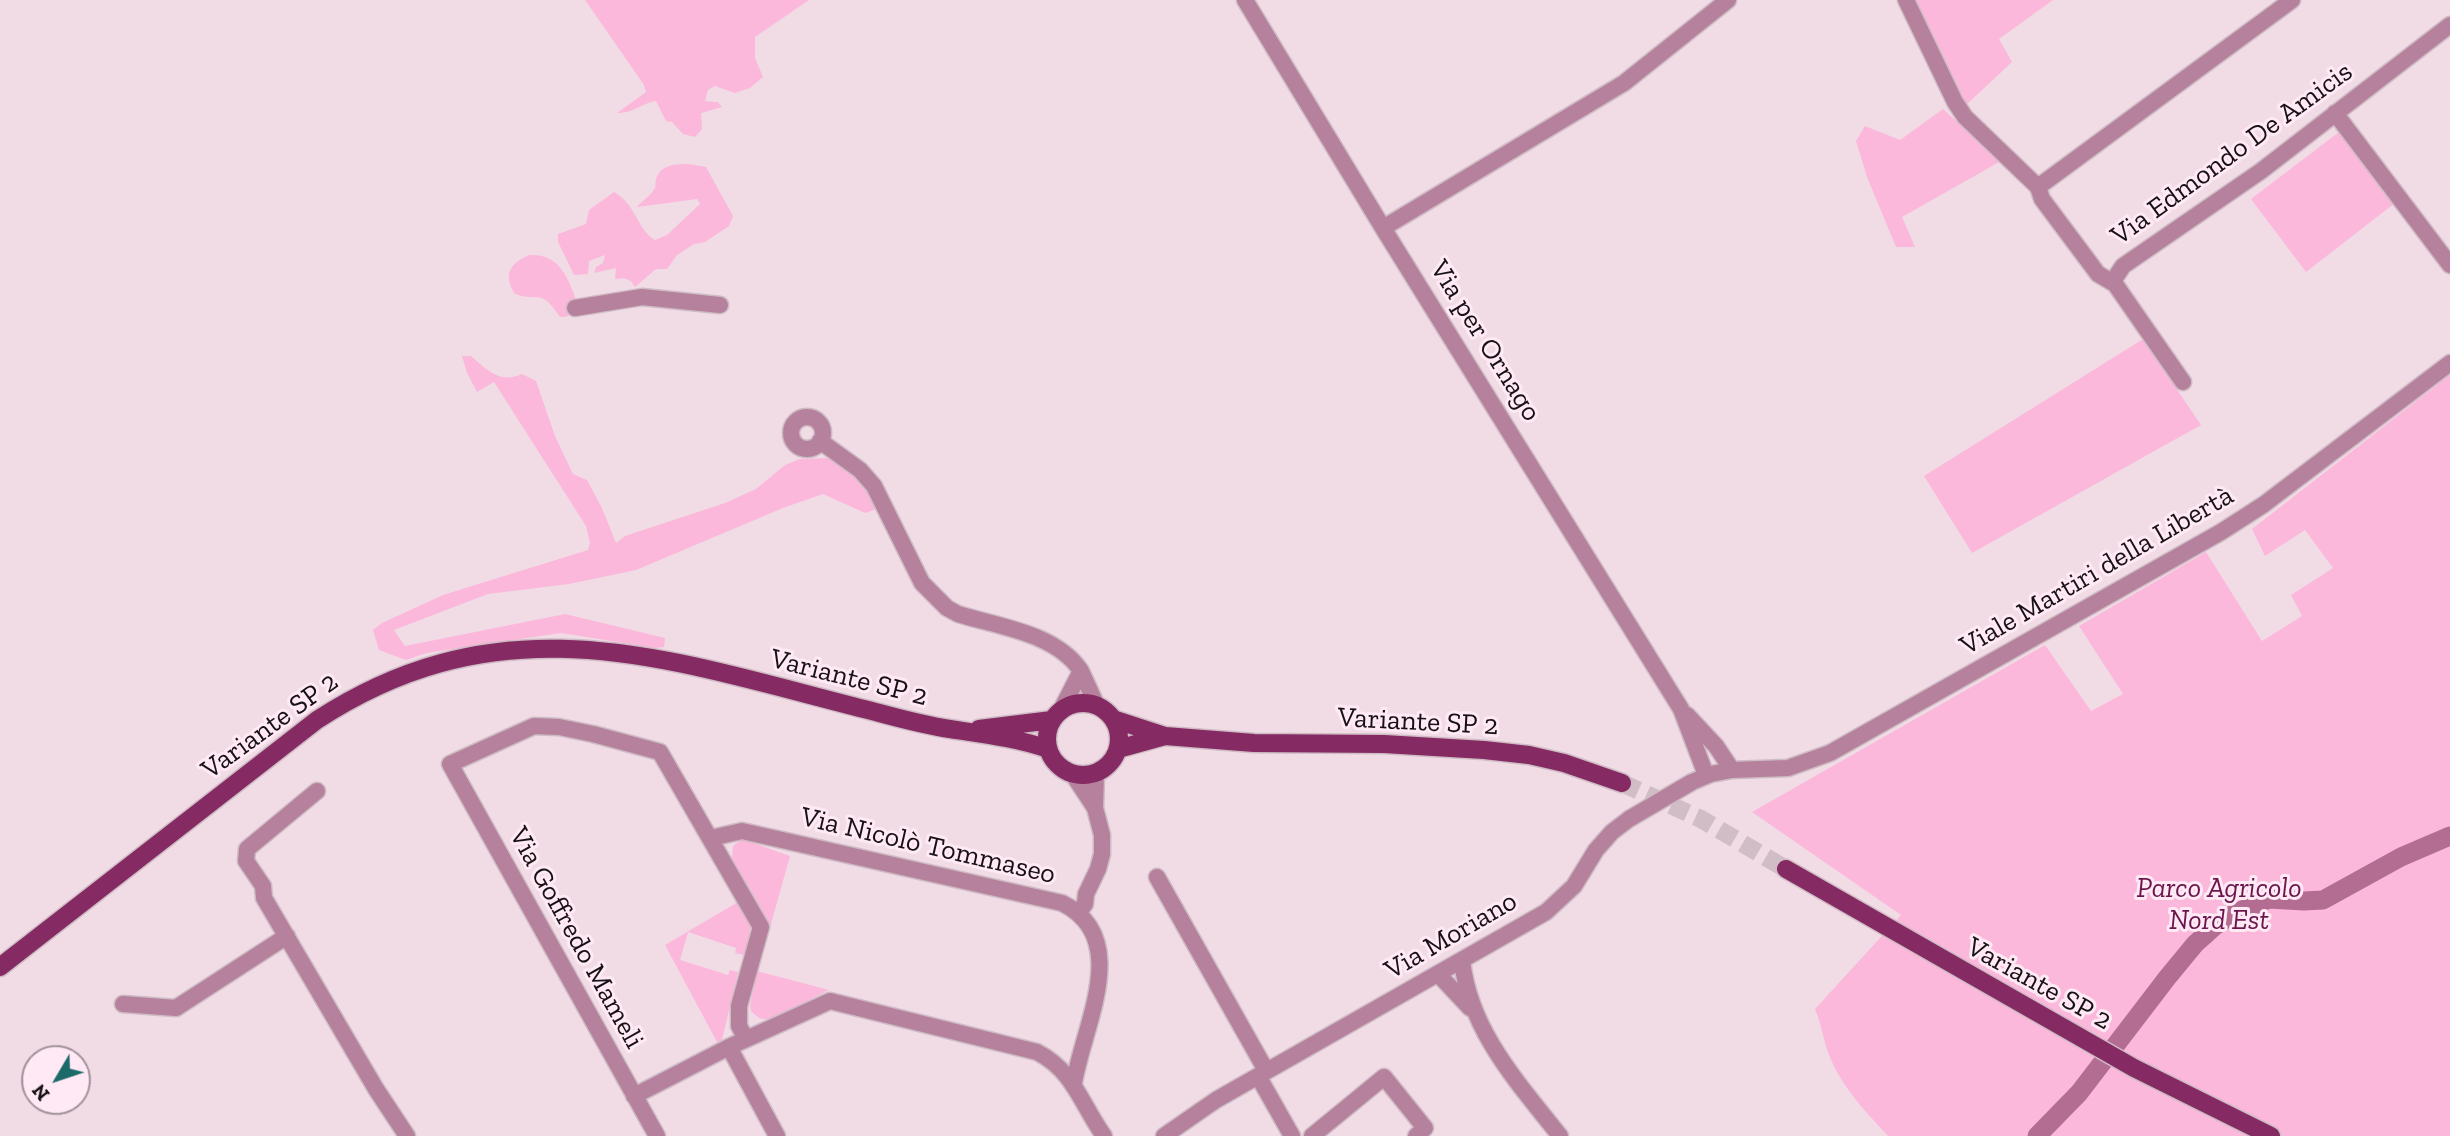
<!DOCTYPE html>
<html>
<head>
<meta charset="utf-8">
<style>
	body { margin:0 }
	#map { position:relative; width:2450px; height:1136px; overflow:hidden; background:#f1dce6; font-family:"Zilla Slab",serif }
	canvas { display:block }
	.north { position:absolute; left:21px; top:1045px; width:70px; height:70px; box-sizing:border-box; background:#fee9f4; border:2px solid #a2929a; border-radius:50%; rotate:231deg; font-size:19px; font-weight:700; line-height:28px; text-align:center; color:#171014 }
	.north::after { content:''; display:block; margin:auto; width:24px; height:32px; background:#1d6a6b; clip-path:polygon(50% 0,100% 100%,50% 72%,0 100%) }
</style>
</head>
<body>
<div id="map">
<canvas width="2450" height="1136"></canvas>
<div class="north">N</div>
</div>
<script>
const ctx = document.querySelector('canvas').getContext('2d');
ctx.lineJoin = 'round';
function paint(path, color) {
  ctx.fillStyle = color;
  ctx.fill(path, 'evenodd');
}
function trace(path, color, width, dash) {
  ctx.strokeStyle = color;
  ctx.lineWidth = width;
  ctx.lineCap = dash ? 'butt' : 'round';
  ctx.setLineDash(dash || []);
  ctx.stroke(path);
}
function drawText(font, color, halo, rows, align = 'center') {
  ctx.font = font + ' "Zilla Slab",serif';
  ctx.lineWidth = 6;
  ctx.setLineDash([]);
  ctx.textBaseline = 'middle';
  ctx.strokeStyle = halo;
  ctx.fillStyle = color;
  for (const [text, x, y, turn = 0] of rows) {
    ctx.save();
    ctx.translate(x, y);
    ctx.rotate((+turn || 0) * Math.PI / 180);
    ctx.textAlign = isNaN(turn) ? turn : align;
    if (halo) ctx.strokeText(text, 0, 0);
    ctx.fillText(text, 0, 0);
    ctx.restore();
  }
}
const green = new Path2D(`
	M585,0H809L755,37V58L763,77L750,88L735,93L715,86L708,90L705,101L718,102L722,107L701,113L702,129L695,137L683,134L672,122L666,121L656,101C642,103 632,114 617,113L646,92L644,85Z
	M1916,0H2053L1999,39L2012,62L1965,106Z
	M1943,109L2001,161L1902,217L1915,247H1896L1867,177L1856,141L1865,126L1900,140Z
	M2339,132L2395,203L2306,272L2251,199Z
	M688,164L706,167L733,216L729,226L705,242L694,244L677,255L667,269H656L635,287C630,278 625,278 615,279L616,268L594,273L596,267L603,263L605,255L589,261L588,274L574,275L558,242V234L586,224L589,210L614,192C636,204 636,228 655,240L667,235L700,204L697,199L637,207C642,201 649,197 653,191C658,184 654,188 656,180C659,165 675,164 688,164Z
	M529,255C559,253 568,277 577,302C573,311 571,318 560,317C540,287 541,303 515,294C503,275 509,264 529,255Z
	M2143,339L2201,425L1972,553L1924,476Z
	M462,356H471C487,370 500,384 522,374L536,381L555,436L573,474L587,480L602,508L616,543L625,536L725,503L756,489L785,465L800,459L826,458L842,463L870,491L877,509L865,513L823,494L783,508L636,570L569,584L488,594L394,630L405,646L565,614L665,638L664,647L655,648L561,633L426,653L406,660L379,650L373,630L382,623L443,595L588,550L590,543L586,526L494,382L477,392L467,373Z
	M2450,375V1136H1888C1867,1113 1845,1091 1832,1062C1824,1045 1822,1026 1815,1009L1901,915L1752,812L2045,645L2091,711L2123,694L2079,626L2206,552L2262,641L2302,616L2291,595L2333,568L2305,530L2265,556L2252,529Z
	M742,839L790,856L769,931L766,930L764,914L732,859L733,846Z
	M738,902L751,925L745,955L735,953L736,948L688,932L680,960L728,975L730,970L738,972L722,1040L717,1042L665,945Z
	M757,971L829,990C815,996 778,1019 766,1019C760,1020 755,1015 751,1011L750,1006Z`);
const river = new Path2D(`
	M2037,1136L2079,1093L2167,978L2195,944L2215,926L2235,913L2269,899L2304,901L2323,900L2401,857L2450,836`);
const majorTunnel = new Path2D(`
	M1622,783L1701,819L1786,869`);
const minor = new Path2D(`
	M1245,0L1383,228L1681,709L1706,775
	M1906,0L1955,102L1965,117L2038,187L2042,199L2098,274L2115,284
	M2335,113L2450,265
	M2038,187L2292,0
	M1383,228L1624,83L1728,0
	M575,308L642,297L720,305
	M2183,382L2115,284V278L2123,266L2261,171L2450,25
	M791 433a16 16 0 1 1 32 0a16 16 0 1 1-32 0Z
	M820,441L860,470L874,486L922,583L947,608L958,614C999,627 1056,633 1081,671
	M1061,710L1081,671L1097,706
	M1687,715L1716,746L1732,770
	M1072,773L1095,808
	M317,791L247,849L246,861L263,886L264,898L376,1089L407,1136
	M711,838L742,831L1062,903C1133,938 1083,1026 1074,1083
	M1157,877L1263,1065L1265,1072
	M1078,913L1085,904L1086,894L1098,869L1102,854V835L1095,808L1096,773
	M1462,960C1469,1030 1518,1083 1560,1136
	M1438,974L1470,1008
	M123,1004L176,1008L287,936
	M729,1047L777,1136
	M1258,1076L1292,1136
	M634,1096L729,1047L830,1001L1037,1052C1074,1071 1081,1104 1104,1136
	M657,1136L450,764L534,726L559,727L593,734L660,752L761,927L739,1006V1026L746,1039
	M1164,1136L1216,1100L1546,912L1574,886L1596,850L1612,832L1629,819L1692,782L1711,774L1732,770L1788,768L1830,753L2221,532L2263,505L2450,363
	M1312,1136L1384,1077L1425,1128L1416,1136`);
const major = new Path2D(`
	M1047 739a36 36 0 1 1 72 0a36 36 0 1 1-72 0Z
	M1113,719L1165,736L1254,743L1384,744L1484,750L1529,755L1564,763L1622,783
	M979,729L1052,720
	M1118,749L1165,736
	M1786,869L2134,1068L2271,1136
	M0,967L317,720C507,596 672,661 872,711C898,718 923,725 950,729C982,734 1017,738 1048,749`);
const streetNames = [
	["Via Edmondo De Amicis",2232,154,-36],
	["Via per Ornago",1485,341,58],
	["Viale Martiri della Libertà",2097,571,-30],
	["Variante SP 2",849,678,14],
	["Variante SP 2",1418,722,3],
	["Variante SP 2",270,726,-36],
	["Via Nicolò Tommaseo",928,846,13],
	["Via Moriano",1451,936,-30],
	["Via Goffredo Mameli",576,938,61],
	["Variante SP 2",2039,984,29]
];
const parkNames = [
	["Parco Agricolo",2219,889],
	["Nord Est",2219,921]
];
paint(green, '#fbb8db');
trace(river, '#b36d93', 19);
trace(majorTunnel, '#d0bdc6', 18, [18, 9]);
trace(minor, '#cebbc4', 19);
trace(major, '#cebbc4', 21);
trace(minor, '#b5819c', 16);
trace(major, '#852a62', 18);
drawText('28px', '#171014', '#fee9f4', streetNames);
drawText('italic 28px', '#6b154c', '#fee9f4', parkNames);
</script>
</body>
</html>
